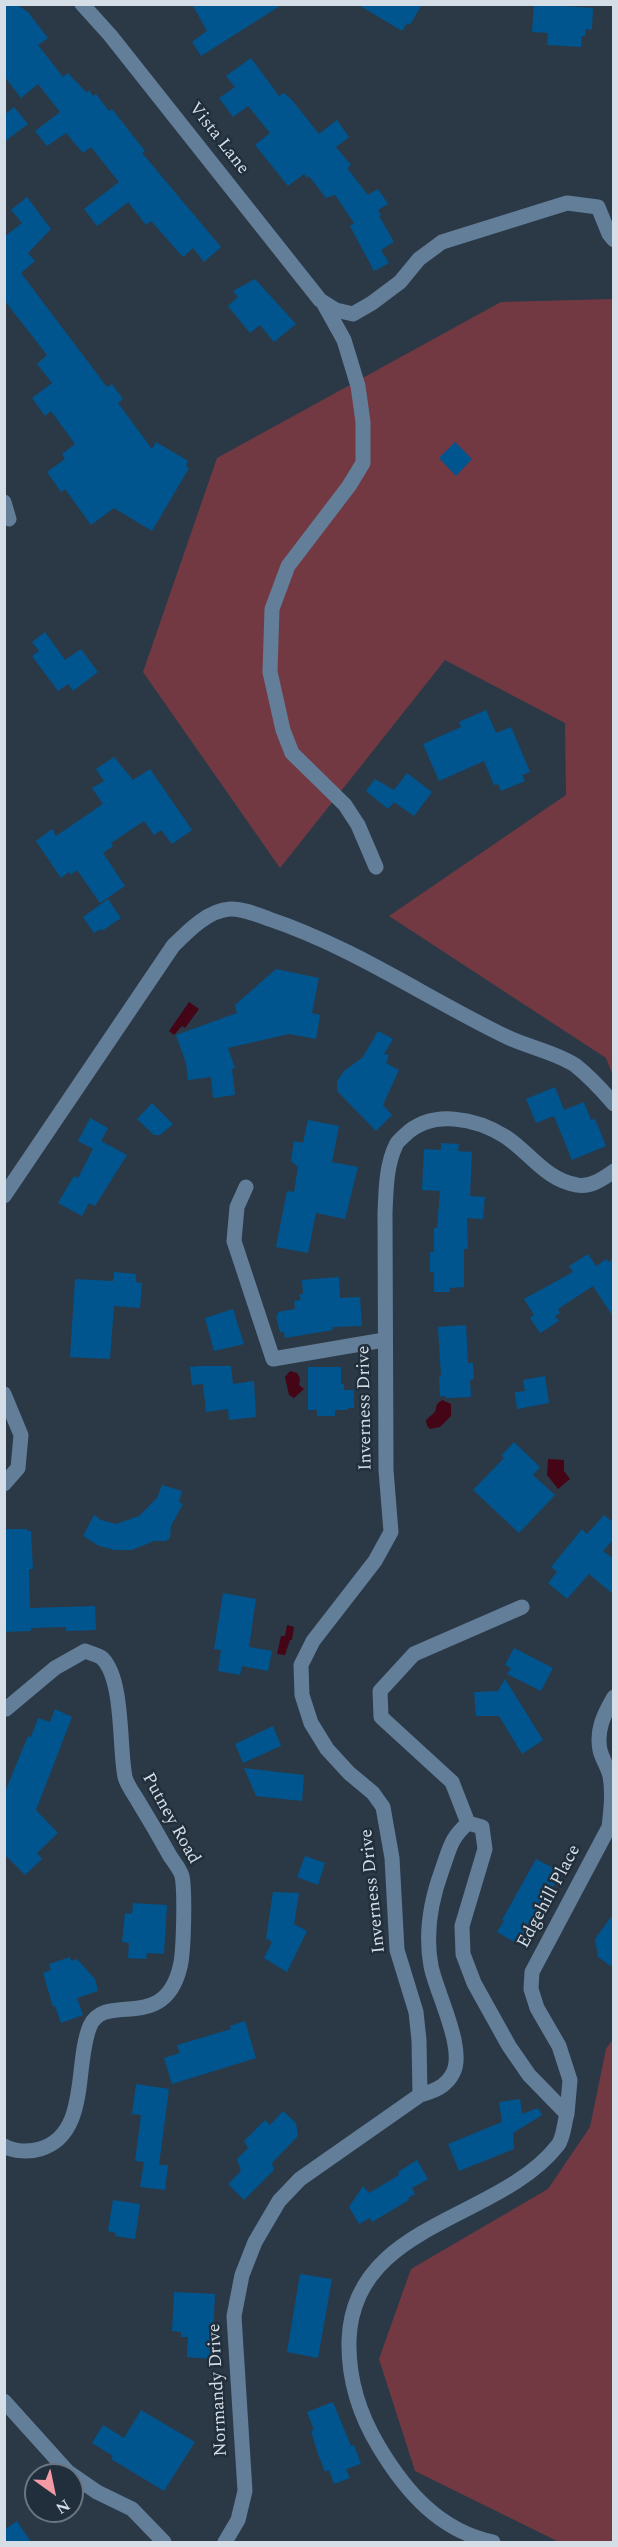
<!DOCTYPE html>
<html>
<head>
<meta charset="utf-8">
<style>
	body { margin:0 }
	#map { position:relative; width:618px; height:2547px; overflow:hidden; background:#2b3947; font-family:Spectral,serif }
	canvas { display:block }
	.frame { position:absolute; inset:0; border:6px solid #d5dee7; pointer-events:none }
	.north { position:absolute; left:24px; top:2463px; width:60px; height:60px; box-sizing:border-box; background:#212f3c; border:2px solid #697580; border-radius:50%; rotate:147deg; font-size:16px; font-weight:700; line-height:24px; text-align:center; color:#d5dee7 }
	.north::after { content:''; display:block; margin:auto; width:21px; height:27px; background:#f49aa5; clip-path:polygon(50% 0,100% 100%,50% 72%,0 100%) }
</style>
</head>
<body>
<div id="map">
<canvas width="618" height="2547"></canvas>
<div class="frame"></div>
<div class="north">N</div>
</div>
<script>
const ctx = document.querySelector('canvas').getContext('2d');
ctx.lineJoin = 'round';
function paint(path, color) {
  ctx.fillStyle = color;
  ctx.fill(path, 'evenodd');
}
function trace(path, color, width, dash) {
  ctx.strokeStyle = color;
  ctx.lineWidth = width;
  ctx.lineCap = dash ? 'butt' : 'round';
  ctx.setLineDash(dash || []);
  ctx.stroke(path);
}
function drawText(font, color, halo, rows, align = 'center') {
  ctx.font = font + ' Spectral,serif';
  ctx.lineWidth = 5;
  ctx.setLineDash([]);
  ctx.textBaseline = 'middle';
  ctx.strokeStyle = halo;
  ctx.fillStyle = color;
  for (const [text, x, y, turn = 0] of rows) {
    ctx.save();
    ctx.translate(x, y);
    ctx.rotate((+turn || 0) * Math.PI / 180);
    ctx.textAlign = isNaN(turn) ? turn : align;
    if (halo) ctx.strokeText(text, 0, 0);
    ctx.fillText(text, 0, 0);
    ctx.restore();
  }
}
const green = new Path2D(`
	M613,299V1076L606,1058L389,916L566,795L565,723L445,660L280,868L143,672L217,458L501,302Z
	M613,2039V2542H559L415,2471L379,2359L411,2269L548,2189L590,2127L606,2049Z`);
const water = new Path2D(`
	M189,1002L199,1009L185,1028L182,1026L174,1035L169,1031Z
	M290,1371L297,1373L300,1378L299,1385L304,1389L294,1398L289,1395L285,1377Z
	M442,1400L451,1404V1416L440,1427L430,1429L427,1426L426,1420L435,1412L437,1404Z
	M548,1459L564,1460V1471L570,1479L558,1489L547,1475Z
	M287,1625L294,1627L292,1640H290L285,1655L277,1654L281,1636H285Z`);
const building = new Path2D(`
	M4,4H16L28,12L48,38L38,45L63,77L68,73L87,93L89,90L93,96L96,94L109,111L112,109L145,151L142,153L221,247L204,262L193,248L183,257L151,221L146,225L128,202L97,226L84,209L119,182L91,147L83,153L66,133L47,146L35,131L60,112L38,84L21,98L4,76Z
	M192,4H283L201,56L192,42L207,31Z
	M357,4H422L410,25L407,23L402,31Z
	M534,4L593,8L592,30L586,29L585,36H582L581,47L547,45L548,33L532,32Z
	M251,58L279,96L284,93L292,100L319,134L337,120L349,137L336,147L351,165L347,168L368,195L378,189L388,204L378,210L381,215L379,216L394,242L381,250L389,263L374,271L350,226L354,223L335,195L326,198L309,176L307,178L304,174L288,186L255,145L270,133L248,106L233,117L219,98L235,87L226,76Z
	M14,107L28,124L4,142V115Z
	M27,197L51,229L28,253L35,261L21,273L107,387L112,384L123,399L118,403L152,449L156,442L188,461L186,466L189,468L152,531L114,508L91,525L65,489L61,492L47,472L65,459L62,454L75,444L51,411L45,416L32,398L52,383L37,364L47,355L4,300V237L22,223L11,210Z
	M255,279L296,324L274,342L260,325L250,333L228,306L238,297L233,291Z
	M455,442L472,459L456,476L439,458Z
	M45,632L65,660L81,649L98,672L73,691L68,684L58,691L32,656L39,651L32,642Z
	M486,710L496,733L511,727L530,772L522,775L525,781L501,791L498,784L494,785L484,761L439,781L423,744L461,727L459,722Z
	M114,757L133,780L150,769L192,830L172,844L161,830L154,835L144,821L111,843L113,846L103,853L125,886L100,903L77,870L71,875L69,872L61,878L36,841L52,829L56,836L103,804L92,788L104,781L96,769Z
	M407,773L432,792L414,816L394,802L388,809L366,791L375,779L394,790Z
	M108,899L121,918L102,931L101,929L94,933L83,917Z
	M276,969L319,978L312,1013L320,1015L316,1039L289,1034L228,1048L235,1068L232,1069L235,1095L213,1098L211,1077L188,1080L186,1063L176,1035L237,1013L235,1005Z
	M378,1031L393,1039L384,1054L389,1055L386,1063L399,1070L383,1105L392,1115L376,1131L337,1091V1081L344,1071L363,1057Z
	M555,1087L564,1110L584,1102L591,1120L595,1119L606,1146L572,1160L554,1116L536,1123L526,1099Z
	M152,1103L173,1124L160,1135H154L137,1119Z
	M90,1118L108,1128L101,1141L127,1155L95,1206L89,1203L82,1216L58,1203L74,1176L78,1178L93,1149L78,1141Z
	M308,1120L339,1126L332,1162L358,1167L345,1219L316,1213L308,1253L276,1247L287,1191L294,1192L298,1167L291,1161L294,1141L303,1143Z
	M441,1143L459,1144L458,1151L472,1152L470,1196L485,1197L483,1219L467,1218L468,1249H464V1287L450,1288V1292H434V1272H430V1252H434V1228H437L440,1191L422,1190L424,1149L441,1150Z
	M588,1254L596,1266L607,1259L608,1262L614,1258V1318L593,1286L558,1309L560,1313L555,1316L559,1321L540,1333L530,1318L534,1315L524,1299L573,1272L569,1266Z
	M114,1272L136,1274V1282L142,1283L140,1308L114,1306L110,1359L70,1357L75,1279L113,1281Z
	M339,1277L340,1298L360,1297L362,1326L332,1327L333,1330L285,1338L284,1332H280L276,1316L278,1315V1312L295,1309L294,1301L301,1300L299,1294H303L302,1280Z
	M233,1309L244,1344L214,1351L205,1318Z
	M466,1325L468,1363H473L474,1379L470,1380L471,1397L446,1398V1396H440L439,1376H441L438,1327Z
	M200,1366H231L233,1384L254,1381L256,1417L229,1420L228,1409L206,1412L203,1384L192,1385L190,1367Z
	M308,1367H341V1384H344V1390H354V1408H348V1410H335V1416H317V1410H308Z
	M545,1376L549,1403L517,1409L515,1392L525,1391L523,1380Z
	M514,1442L540,1467L533,1475L555,1495L519,1533L473,1490L504,1458L501,1456Z
	M162,1485L182,1491L179,1502L183,1504L171,1526L170,1538L166,1541H154L132,1550H115L99,1546L83,1536L94,1515L101,1520L116,1524L139,1516L157,1498Z
	M604,1515L614,1523V1539L603,1551L614,1559V1595L589,1574L567,1599L548,1583L557,1572L551,1567L582,1529L587,1534Z
	M4,1529H27V1531H31L33,1569H29L30,1608L95,1606L96,1630L66,1631V1627L31,1628V1631L4,1632Z
	M223,1593L256,1599L249,1647L272,1651L268,1671L242,1666L240,1675L218,1671L221,1650L214,1649Z
	M514,1648L553,1668L541,1691L507,1674L511,1668L505,1665Z
	M505,1679L543,1740L522,1754L499,1716H476L474,1692L498,1691Z
	M55,1709L72,1717L36,1810L58,1833L37,1853L42,1859L25,1875L4,1854V1794L28,1736L31,1737L38,1718L50,1722Z
	M273,1726L281,1746L243,1763L235,1744Z
	M244,1768L304,1775L302,1801L256,1796Z
	M305,1856L325,1863L318,1885L297,1877Z
	M536,1859L561,1872L521,1946L497,1932L504,1921L502,1920Z
	M273,1892L299,1893L294,1924L307,1931L287,1972L264,1958L272,1942L266,1938Z
	M133,1903L167,1905L164,1954L147,1953L146,1959L128,1958L129,1943L122,1942L125,1913L132,1914Z
	M614,1913V1968L598,1957L595,1939Z
	M70,1957L71,1961L77,1959L95,1979L98,1991L77,1998L83,2015L61,2023L55,2006L53,2007L43,1973L51,1970L49,1964Z
	M245,2021L256,2058L172,2084L164,2058L180,2053L177,2045L231,2029L230,2026Z
	M136,2084L169,2089L159,2165H168L165,2190L140,2187L144,2162L135,2161L141,2115L132,2114Z
	M520,2099L522,2114L538,2108L542,2115L513,2133L514,2149L459,2171L448,2144L502,2122L499,2102Z
	M283,2111L296,2123L298,2136L272,2163L274,2170L244,2200L228,2184L241,2171L237,2159L248,2148L244,2141L265,2120L270,2125Z
	M417,2160L428,2179L412,2188L415,2194L408,2198L409,2200L372,2222L370,2218L359,2224L349,2207L363,2186L369,2193L399,2175L398,2172Z
	M113,2200L140,2204L135,2239L115,2236L116,2233L108,2231Z
	M300,2274L332,2279L318,2358L287,2352Z
	M174,2292L215,2294L212,2359L187,2357L188,2337H181V2332L172,2331Z
	M333,2402L351,2446L354,2445L361,2464L346,2469L350,2478L334,2484L329,2470L325,2472L318,2454L311,2431L314,2430L307,2412Z
	M141,2410L195,2442L164,2491L111,2459L113,2456L92,2443L103,2425L124,2438Z
	M17,2521L31,2542H4V2530Z`);
const minor = new Path2D(`
	M82,4L110,35L320,300L336,310L353,314L372,303L400,282L419,259L442,242L567,203L598,207L609,234L614,240
	M324,304L344,340L358,386L363,422V463L349,486L288,566L272,609L270,672L283,730L292,753L345,805L358,825L376,867
	M4,502L9,519
	M246,1187L237,1207L234,1241L273,1359L384,1340
	M4,1196L173,946C187,932 208,910 230,909C242,908 258,915 269,919C353,947 428,999 507,1037C528,1047 555,1052 575,1065C589,1076 602,1090 614,1104
	M4,1394L21,1435L18,1468L4,1484
	M4,1708L6,1709L55,1668L85,1651C90,1653 98,1655 102,1658C124,1679 119,1748 125,1777C127,1785 134,1794 138,1801C149,1819 160,1838 170,1856C174,1862 180,1869 182,1876C185,1890 184,1952 180,1967C164,2034 105,1991 90,2026C74,2064 90,2134 40,2149C30,2152 14,2152 4,2146
	M468,1823L452,1782L381,1717L380,1691L414,1654L522,1607
	M567,2114L570,2080L559,2046L537,2008L531,1989L532,1972L609,1827C611,1810 613,1793 610,1776C608,1767 602,1759 600,1750C596,1730 604,1714 614,1697
	M4,2401L68,2472L97,2492L132,2509L164,2542
	M225,2542L238,2520L245,2491L234,2316L242,2275L255,2242L279,2201L300,2179L420,2095
	M493,2542C440,2531 406,2492 379,2447C359,2414 348,2378 349,2340C353,2222 499,2221 558,2145C564,2137 564,2123 567,2114L529,2075L509,2046L474,1983L463,1954L462,1926L485,1849L482,1827L468,1823C450,1839 450,1848 442,1870C431,1900 425,1934 431,1966C436,1992 466,2049 453,2073C446,2087 434,2091 420,2095L419,2040L416,2012L397,1950L392,1858L383,1807L373,1793L349,1773L327,1749L311,1723L302,1695L301,1665L313,1641L375,1561L391,1532L386,1470L385,1213C386,1191 386,1165 396,1145C397,1142 402,1138 405,1135C432,1109 476,1118 506,1137C530,1153 546,1180 577,1185C590,1188 604,1178 614,1171`);
const streetNames = [
	["Vista Lane",218,139,52],
	["Inverness Drive",366,1408,-91],
	["Putney Road",170,1819,61],
	["Inverness Drive",374,1891,-96],
	["Edgehill Place",550,1897,-62],
	["Normandy Drive",219,2390,-93]
];
paint(green, '#733942');
paint(water, '#440516');
paint(building, '#00558e');
trace(minor, '#627e99', 15);
drawText('18px', '#d5dee7', '#212f3c', streetNames);
</script>
</body>
</html>
